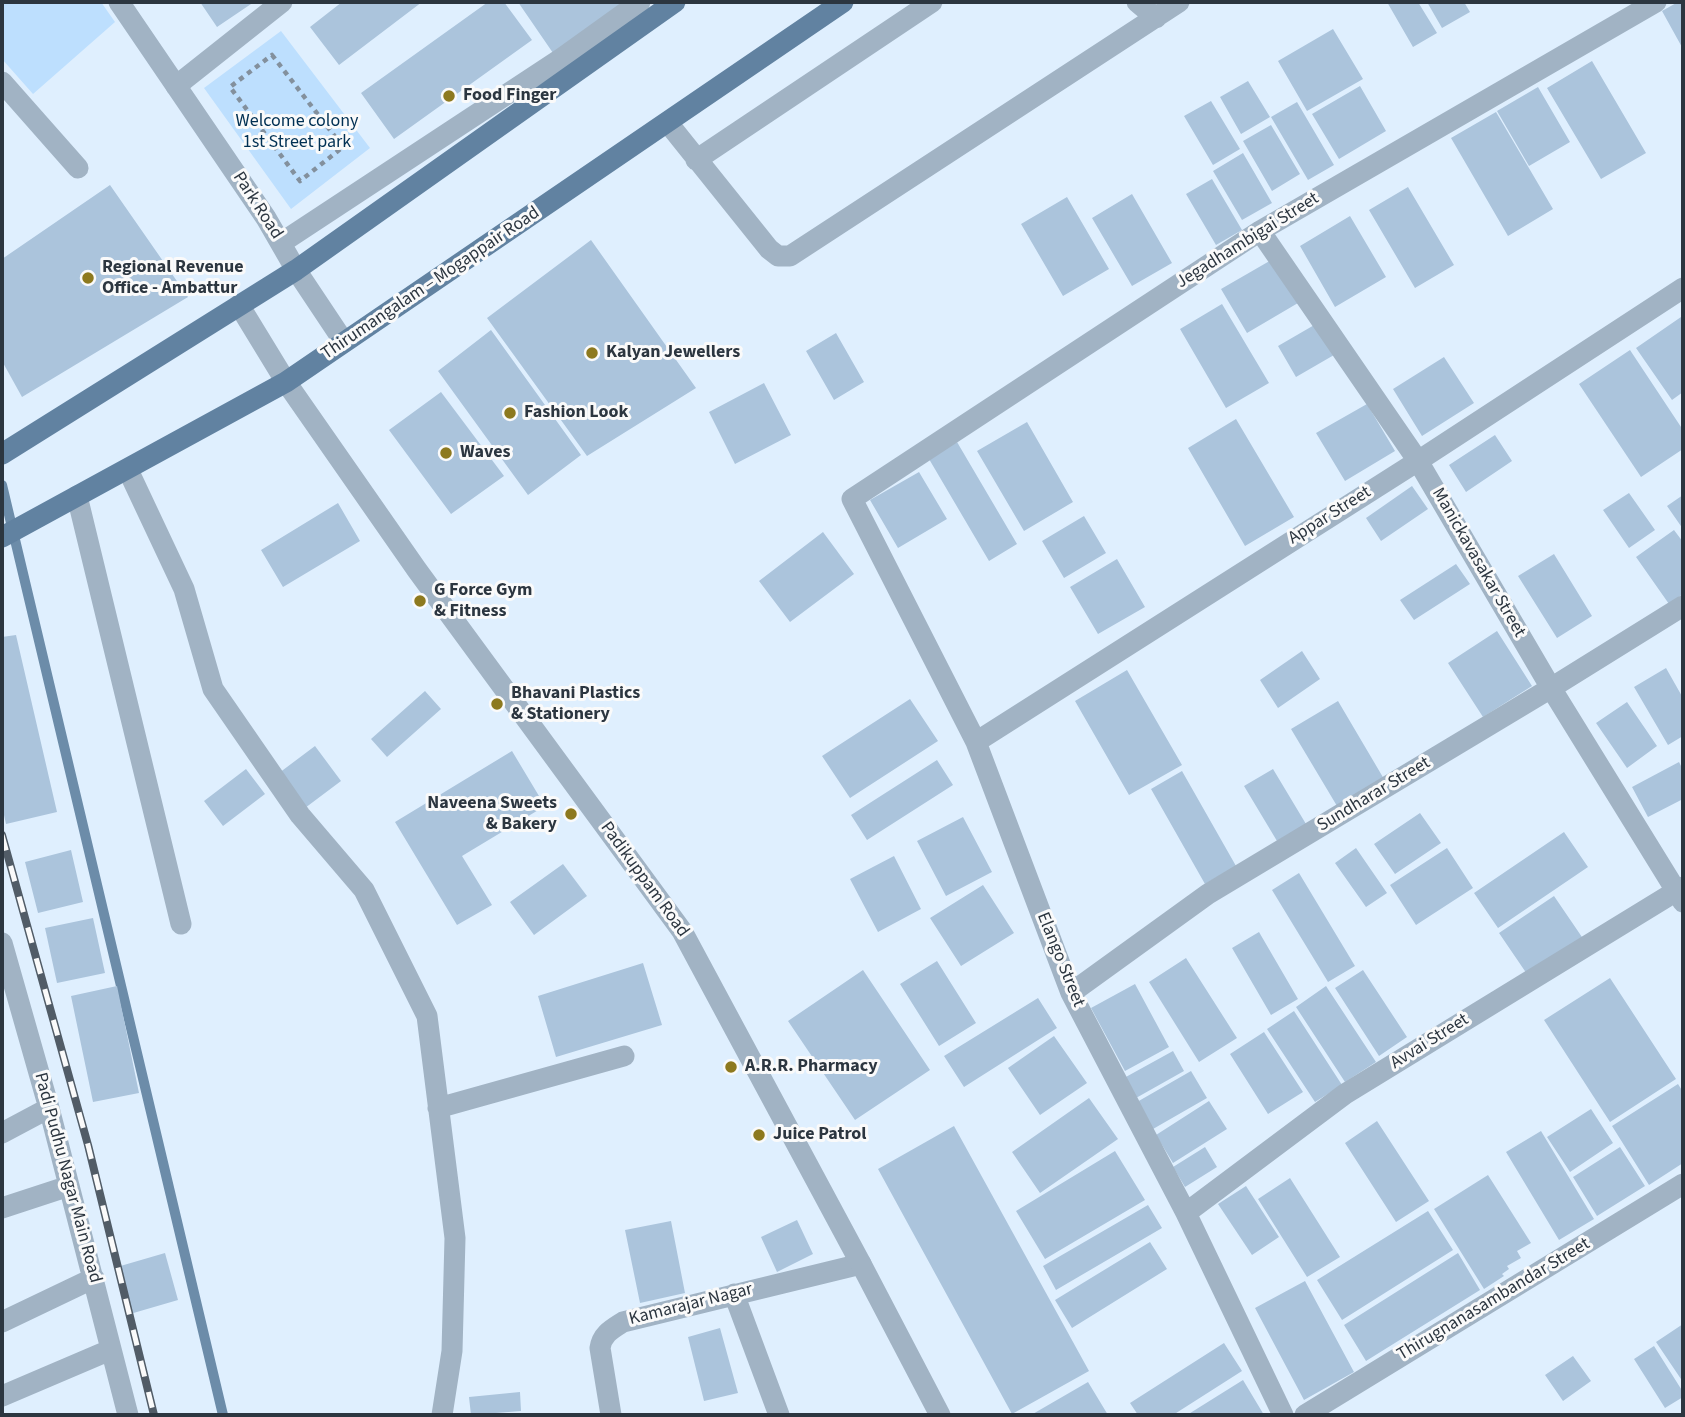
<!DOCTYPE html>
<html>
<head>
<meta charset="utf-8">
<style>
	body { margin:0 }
	#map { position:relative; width:1685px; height:1417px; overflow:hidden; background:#dfeffe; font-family:"Source Sans 3",sans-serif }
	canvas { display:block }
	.frame { position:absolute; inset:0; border:4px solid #2c3640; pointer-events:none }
</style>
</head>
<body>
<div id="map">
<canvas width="1685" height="1417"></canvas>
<div class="frame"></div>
</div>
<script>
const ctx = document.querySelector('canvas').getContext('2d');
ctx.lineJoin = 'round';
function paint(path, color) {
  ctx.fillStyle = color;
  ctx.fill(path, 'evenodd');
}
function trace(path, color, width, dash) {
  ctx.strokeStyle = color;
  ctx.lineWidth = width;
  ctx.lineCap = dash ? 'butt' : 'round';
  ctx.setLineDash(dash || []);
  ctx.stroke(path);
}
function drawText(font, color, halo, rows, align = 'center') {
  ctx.font = font + ' "Source Sans 3",sans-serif';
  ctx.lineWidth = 6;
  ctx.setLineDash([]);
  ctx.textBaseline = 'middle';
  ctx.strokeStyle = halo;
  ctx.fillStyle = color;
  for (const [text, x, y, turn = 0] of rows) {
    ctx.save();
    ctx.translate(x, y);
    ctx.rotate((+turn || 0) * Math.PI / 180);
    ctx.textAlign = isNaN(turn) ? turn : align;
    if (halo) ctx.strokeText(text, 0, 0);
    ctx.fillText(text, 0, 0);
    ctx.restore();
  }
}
const green = new Path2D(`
	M2,2H101L115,22L33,94L2,59Z
	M281,31L370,148L291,209L204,88Z`);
const stream = new Path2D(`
	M2,485L223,1415`);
const building = new Path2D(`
	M200,2H254L217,27Z
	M342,2H422L339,65L310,27Z
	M488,2H504L532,40L394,139L361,93Z
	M518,2H626L553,53Z
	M1387,2H1418L1437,33L1413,47Z
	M1427,2H1464L1470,12L1442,28Z
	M1678,2H1683V49L1662,11Z
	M1333,29L1363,79L1307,111L1278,61Z
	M1592,61L1646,153L1601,179L1547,88Z
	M1248,81L1270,117L1241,134L1220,97Z
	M1360,86L1386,131L1339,159L1312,114Z
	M1538,87L1570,142L1529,166L1497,111Z
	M1211,101L1240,149L1213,165L1184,116Z
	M1297,102L1334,165L1308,180L1271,117Z
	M1496,112L1553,209L1508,236L1451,138Z
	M1271,125L1300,174L1272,191L1243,141Z
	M1243,153L1272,203L1242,220L1213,171Z
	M1212,179L1242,230L1216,245L1186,194Z
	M110,185L188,297L22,397L2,361V259Z
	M1408,187L1454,265L1415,288L1369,210Z
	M1132,194L1172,263L1132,286L1092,218Z
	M1067,197L1109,269L1063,296L1021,224Z
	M1350,216L1386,277L1335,307L1300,246Z
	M591,240L696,388L587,456L487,318Z
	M1273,259L1298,303L1247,333L1221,289Z
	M1222,304L1269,383L1226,408L1180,329Z
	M1681,317L1683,319V392L1672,400L1636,348Z
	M1316,324L1334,355L1296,377L1278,346Z
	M491,330L581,455L528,495L438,371Z
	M836,333L864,382L834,400L806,351Z
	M1630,350L1683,430V449L1641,477L1579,384Z
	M1444,357L1474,403L1422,436L1393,389Z
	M764,383L791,435L735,464L709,412Z
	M441,392L504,476L451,514L389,430Z
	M1367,404L1395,451L1345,481L1316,433Z
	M1236,419L1294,517L1245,546L1188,448Z
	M1027,422L1073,502L1024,531L977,451Z
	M1495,435L1512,461L1466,492L1449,465Z
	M957,442L1017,544L989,561L929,459Z
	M919,472L947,519L898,548L870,500Z
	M1412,486L1428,509L1381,541L1366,518Z
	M1629,493L1655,530L1629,548L1603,510Z
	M1683,495V529L1667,506Z
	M338,503L360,541L283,587L261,550Z
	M1084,516L1106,553L1064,578L1042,541Z
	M1674,530L1683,542V594L1669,604L1636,557Z
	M823,532L854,574L790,622L759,581Z
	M1554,554L1592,616L1557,638L1518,576Z
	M1117,559L1145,607L1098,634L1070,587Z
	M1456,564L1470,584L1414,620L1400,600Z
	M1497,631L1532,686L1483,717L1448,663Z
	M16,635L57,812L6,824L2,806V637Z
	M1302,651L1320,679L1278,708L1260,680Z
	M1666,668L1683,698V736L1668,745L1634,687Z
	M1127,670L1182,765L1129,795L1075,701Z
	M425,691L441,709L387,757L371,739Z
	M910,699L938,741L850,798L822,756Z
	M1338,701L1384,779L1337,806L1291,729Z
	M1627,702L1657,746L1627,768L1596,723Z
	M315,746L341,781L305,808L279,773Z
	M512,751L545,806L462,856L492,905L457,925L395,822Z
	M937,760L953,785L867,840L851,815Z
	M1679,762L1683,770V799L1648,817L1632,787Z
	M246,769L265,794L223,826L204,801Z
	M1273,769L1306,824L1277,841L1244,786Z
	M1182,771L1236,866L1205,884L1151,789Z
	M1420,813L1441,843L1395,874L1374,844Z
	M963,817L992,872L946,896L917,841Z
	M1564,832L1588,867L1498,928L1474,893Z
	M1356,848L1387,893L1366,907L1335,863Z
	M1447,848L1473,888L1416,925L1390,885Z
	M71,850L83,902L38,913L25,862Z
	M894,856L921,909L878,932L850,879Z
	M563,864L587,896L534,935L510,902Z
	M1299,873L1355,966L1328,982L1272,890Z
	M983,885L1014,933L961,966L930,918Z
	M1554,896L1584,940L1529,977L1499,933Z
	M93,918L105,973L57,983L45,928Z
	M1259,932L1298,999L1271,1015L1232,948Z
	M1186,958L1237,1038L1199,1062L1149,982Z
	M937,961L976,1023L939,1046L900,984Z
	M643,963L662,1025L556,1057L538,996Z
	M863,970L930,1070L855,1120L788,1021Z
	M1363,970L1407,1037L1379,1056L1335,988Z
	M1610,978L1676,1079L1610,1122L1544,1020Z
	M1135,984L1169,1047L1125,1071L1091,1008Z
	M117,986L139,1093L93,1102L71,996Z
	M1326,986L1376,1062L1345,1082L1296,1007Z
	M1038,998L1057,1028L964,1087L944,1056Z
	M1294,1011L1342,1085L1315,1102L1267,1029Z
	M1264,1032L1303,1092L1268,1114L1230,1054Z
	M1054,1036L1087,1083L1040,1115L1008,1068Z
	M1173,1051L1184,1071L1136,1098L1124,1078Z
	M1191,1071L1207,1098L1153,1129L1137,1102Z
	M1678,1084L1683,1092V1163L1649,1185L1612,1126Z
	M1089,1098L1118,1139L1040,1193L1012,1152Z
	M1209,1101L1227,1129L1173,1163L1156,1135Z
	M1591,1109L1613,1143L1570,1172L1547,1137Z
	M1377,1121L1429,1201L1396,1222L1345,1143Z
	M954,1126L1089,1371L1012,1414L878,1169Z
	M1541,1131L1594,1219L1559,1240L1506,1152Z
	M1205,1147L1217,1167L1185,1187L1173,1167Z
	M1620,1147L1645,1186L1597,1216L1573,1177Z
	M1115,1151L1145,1200L1045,1259L1016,1211Z
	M1488,1175L1531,1243L1517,1251L1521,1258L1507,1266L1509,1269L1502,1274L1504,1276L1484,1289L1434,1209Z
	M1290,1178L1340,1257L1307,1277L1258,1199Z
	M1246,1186L1279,1237L1252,1255L1218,1204Z
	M1148,1205L1162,1228L1056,1290L1043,1266Z
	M1428,1211L1453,1250L1342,1320L1317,1280Z
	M797,1220L813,1254L777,1272L761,1237Z
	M671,1221L685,1293L640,1303L625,1230Z
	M1150,1242L1167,1269L1072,1328L1055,1300Z
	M165,1253L178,1300L130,1314L117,1267Z
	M1458,1253L1480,1290L1366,1361L1344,1325Z
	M1305,1281L1354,1372L1304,1400L1255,1308Z
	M1683,1324V1382L1656,1342Z
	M720,1328L738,1393L704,1401L688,1337Z
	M1224,1343L1242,1371L1173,1415H1138L1130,1403Z
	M1654,1346L1683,1392V1397L1665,1408L1634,1359Z
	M1573,1356L1591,1381L1563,1401L1545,1375Z
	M1243,1380L1264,1415H1187Z
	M1088,1382L1108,1415H1031Z
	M520,1392L521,1411L471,1415L469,1397Z`);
const path = new Path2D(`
	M272,55L343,147L300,181L230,87Z`);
const minor = new Path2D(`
	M1137,2L1156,18
	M2,82L78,168
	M176,86L282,2
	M668,123L769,249L778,256H790L1179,2
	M696,160L932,2
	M1260,231L1418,461L1551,688L1683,902
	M281,243L562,58L640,2
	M128,470L184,589L213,689L300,815L364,890L427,1016L455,1238L452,1351L442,1415
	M77,496L181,924
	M976,742L1418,461L1683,288
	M2,943L49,1108L128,1415
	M1071,993L1208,894L1551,688L1683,606
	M438,1108L624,1056
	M2,1133L49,1108
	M2,1208L69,1186
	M1186,1213L1345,1094L1683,887
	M734,1294L779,1415
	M2,1322L94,1278
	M2,1396L110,1350
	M611,1415L600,1348C602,1334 612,1329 623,1322L861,1264
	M1283,1415L1186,1213L1071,993L976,742L852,499L1260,231L1656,2
	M1305,1415L1683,1184`);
const tertiary = new Path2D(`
	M119,2L266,218L296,270L344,342
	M239,305L286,382L417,570L682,931L861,1264L940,1415`);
const primary = new Path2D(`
	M2,454L296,270L675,2
	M2,537L286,382L843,2`);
const rail = new Path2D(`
	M2,835L88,1145L154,1415`);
const markers = [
	[449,96,7,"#8d791e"],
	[88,278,7,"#8d791e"],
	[592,353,7,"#8d791e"],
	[510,413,7,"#8d791e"],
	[446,453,7,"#8d791e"],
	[420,601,7,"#8d791e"],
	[497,704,7,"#8d791e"],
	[571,814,7,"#8d791e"],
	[731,1067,7,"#8d791e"],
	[759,1135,7,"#8d791e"]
];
const poiNames = [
	["Food Finger",463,96],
	["Regional Revenue",102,268],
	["Office - Ambattur",102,289],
	["Kalyan Jewellers",606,353],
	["Fashion Look",524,413],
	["Waves",460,453],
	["G Force Gym",434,591],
	["& Fitness",434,612],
	["Bhavani Plastics",511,694],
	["& Stationery",511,715],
	["Naveena Sweets",557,804,"right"],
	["& Bakery",557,825,"right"],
	["A.R.R. Pharmacy",745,1067],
	["Juice Patrol",773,1135]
];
const parkNames = [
	["Welcome colony",297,122],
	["1st Street park",297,143]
];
const streetNames = [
	["Park Road",257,206,57],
	["Jegadhambigai Street",1248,241,-32],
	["Thirumangalam – Mogappair Road",431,284,-34],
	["Appar Street",1330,516,-32],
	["Manickavasakar Street",1478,563,60],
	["Sundharar Street",1374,795,-31],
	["Padikuppam Road",644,880,54],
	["Elango Street",1060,960,68],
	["Avvai Street",1430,1042,-32],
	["Padi Pudhu Nagar Main Road",67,1178,75],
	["Thirugnanasambandar Street",1494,1300,-31],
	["Kamarajar Nagar",691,1305,-14]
];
paint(green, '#bddffe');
trace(stream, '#6c8ca9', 10);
paint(building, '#abc4dc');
trace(path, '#83909d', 4.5, [5, 5]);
trace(minor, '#a1b3c4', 21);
trace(tertiary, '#a1b3c4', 21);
trace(primary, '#6182a1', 21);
trace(rail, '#515c67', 8);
trace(rail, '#fafafa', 5, [16]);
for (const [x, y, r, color] of markers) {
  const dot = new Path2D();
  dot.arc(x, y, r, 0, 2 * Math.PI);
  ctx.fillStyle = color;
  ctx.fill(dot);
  trace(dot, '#fafafa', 2.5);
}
drawText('bold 18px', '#2c3640', '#fafafa', poiNames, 'left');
drawText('18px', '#003053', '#fafafa', parkNames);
drawText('18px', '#2c3640', '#fafafa', streetNames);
</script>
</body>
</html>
